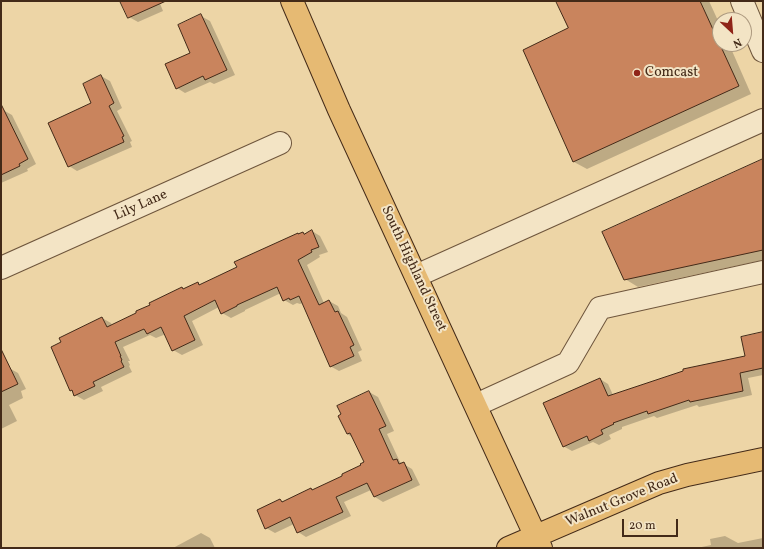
<!DOCTYPE html>
<html>
<head>
<meta charset="utf-8">
<style>
	body { margin:0 }
	#map { position:relative; width:764px; height:549px; overflow:hidden; background:#edd5a6; font-family:Vollkorn,serif }
	canvas { display:block }
	.frame { position:absolute; inset:0; border:2px solid #432a18; pointer-events:none }
	.north { position:absolute; left:712px; top:12px; width:40px; height:40px; box-sizing:border-box; background:#f3e4c5; border:1px solid #ad9a80; border-radius:50%; rotate:154deg; font-size:11px; font-weight:700; line-height:16px; text-align:center; color:#432a18 }
	.north::after { content:''; display:block; margin:auto; width:14px; height:18px; background:#8f2418; clip-path:polygon(50% 0,100% 100%,50% 72%,0 100%) }
	.scale { position:absolute; left:622px; top:519px; width:56px; height:18px; box-sizing:border-box; border:2px solid #432a18; border-top:0; padding-left:5px; font-size:12px; line-height:14px; white-space:nowrap; color:#432a18; -webkit-text-stroke:3px #f3e4c5; paint-order:stroke }
</style>
</head>
<body>
<div id="map">
<canvas width="764" height="549"></canvas>
<div class="frame"></div>
<div class="north">N</div>
<div class="scale">20 m</div>
</div>
<script>
const ctx = document.querySelector('canvas').getContext('2d');
ctx.lineJoin = 'round';
function paint(path, color) {
  ctx.fillStyle = color;
  ctx.fill(path, 'evenodd');
}
function trace(path, color, width, dash) {
  ctx.strokeStyle = color;
  ctx.lineWidth = width;
  ctx.lineCap = dash ? 'butt' : 'round';
  ctx.setLineDash(dash || []);
  ctx.stroke(path);
}
function drawText(font, color, halo, rows, align = 'center') {
  ctx.font = font + ' Vollkorn,serif';
  ctx.lineWidth = 4;
  ctx.setLineDash([]);
  ctx.textBaseline = 'middle';
  ctx.strokeStyle = halo;
  ctx.fillStyle = color;
  for (const [text, x, y, turn = 0] of rows) {
    ctx.save();
    ctx.translate(x, y);
    ctx.rotate((+turn || 0) * Math.PI / 180);
    ctx.textAlign = isNaN(turn) ? turn : align;
    if (halo) ctx.strokeText(text, 0, 0);
    ctx.fillText(text, 0, 0);
    ctx.restore();
  }
}
const shadow = new Path2D(`
	M122,1H159L163,11L138,22L129,17Z
	M557,1H709L720,25V44H729L751,94L587,169L574,162L524,51L569,28Z
	M201,16L210,21L235,75L214,84L210,82L185,93L177,88L191,53Z
	M101,76L110,81L122,108L117,111L132,141L130,142L132,147L77,171L69,166L93,103Z
	M3,110L12,115L36,164L27,169L28,171L1,183V111Z
	M763,160V260L638,287L625,279Z
	M312,231L320,236L328,252L319,255L320,257L307,265L324,303L329,301L338,306L341,313L347,317L362,350L358,352L362,361L339,371L330,366L303,303L300,304L297,303L293,305L284,300L281,293L245,310V311L231,318L222,313L219,307L192,321L203,345L182,355L173,350L166,334L156,338L150,335L123,347L130,361H128L130,365L129,366L132,372L101,387L103,391L84,400L75,395L71,390L102,318L111,323L112,326L198,283L201,285L238,268L303,233L305,234Z
	M762,328H763V375L748,378L752,395L699,407L697,405L657,418L654,416L622,427V429L609,435L611,439L599,445L593,442L572,451L563,446L600,379L608,384L613,395L746,357L763,333Z
	M9,368L18,373L26,389L21,391L23,398L9,405L17,421L1,429V371Z
	M369,392L378,397L394,431L387,434L400,462L412,469L420,485L383,502L375,497L371,490L344,502L351,516L306,537L298,532L294,524L275,533L266,528L280,500L284,502L311,489L313,491L344,476L362,466L365,462L352,437L347,434Z
	M201,533L210,538L215,548H173Z
	M725,536L738,543L763,538V548H697L711,545L710,539Z`);
const building = new Path2D(`
	M120,1H166L128,18Z
	M556,1H700L739,86L573,162L523,50L568,28Z
	M201,14L227,70L205,80L203,76L176,89L165,64L190,53L178,25Z
	M101,75L114,103L109,106L124,136L122,137L124,142L68,167L48,123L91,103L83,84Z
	M1,104L28,159L19,164L20,166L1,175Z
	M763,159V250L624,280L602,232Z
	M312,230L319,247L311,250L312,252L298,260L319,305L329,300L335,312L338,311L354,345L350,347L354,356L330,367L299,296L290,300L289,298L283,301L277,287L237,305V306L221,314L215,300L184,316L195,340L172,351L161,327L147,334L144,329L115,342L121,356H120L122,360L121,361L124,367L93,382L95,386L74,396L72,390L70,391L51,347L61,342L59,338L102,317L107,327L136,313V311L150,305L149,303L182,287L183,289L198,282L199,285L237,267L234,262L298,233V234L303,232L304,234Z
	M763,332V368L740,373L743,391L690,402L689,400L648,414L647,411L613,423L614,424L601,430L603,434L589,441L587,436L563,447L543,403L600,378L608,396L683,371V369L745,356L741,337Z
	M1,349L18,384L1,392Z
	M369,391L386,426L379,429L393,460L397,459L399,464L404,462L412,480L374,497L367,483L336,497L343,512L297,533L290,517L265,529L257,510L280,499L282,502L311,488L312,490L342,476V474L361,465L360,464L364,462L350,433L347,434L338,416L341,414L337,406Z`);
const minor = new Path2D(`
	M742,1L763,51
	M1,268L280,143
	M416,276L763,120
	M476,405L568,363L600,308L763,272`);
const major = new Path2D(`
	M292,1L339,110L541,548
	M508,548L659,483L687,475L763,459`);
const markers = [
	[637,73,4,"#8f2418"]
];
const poiNames = [
	["Comcast",645,73]
];
const streetNames = [
	["Lily Lane",141,206,-24],
	["South Highland Street",413,269,65],
	["Walnut Grove Road",622,501,-22]
];
paint(shadow, '#0003');
paint(building, '#c9845d');
trace(building, '#432a18', 1);
trace(minor, '#6e553c', 24);
trace(major, '#432a18', 24);
trace(minor, '#f3e4c5', 22);
trace(major, '#e6ba73', 22);
for (const [x, y, r, color] of markers) {
  const dot = new Path2D();
  dot.arc(x, y, r, 0, 2 * Math.PI);
  ctx.fillStyle = color;
  ctx.fill(dot);
  trace(dot, '#f3e4c5', 1.5);
}
drawText('14px', '#432a18', '#f3e4c5', poiNames, 'left');
drawText('14px', '#432a18', '#f3e4c5', streetNames);
</script>
</body>
</html>
